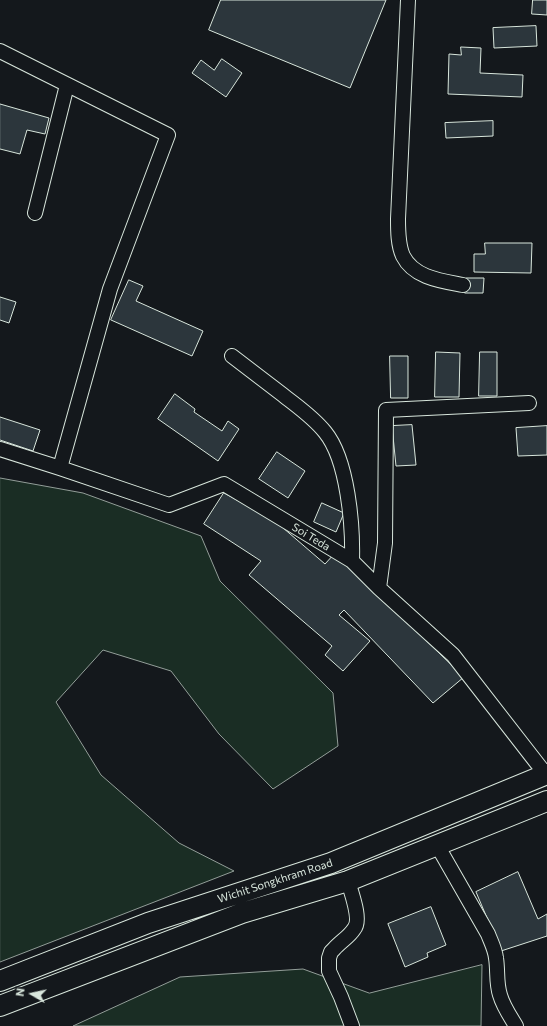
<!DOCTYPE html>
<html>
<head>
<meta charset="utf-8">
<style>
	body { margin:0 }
	#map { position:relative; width:547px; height:1026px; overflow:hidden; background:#14181c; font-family:Commissioner,sans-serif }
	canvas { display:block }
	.north { position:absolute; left:12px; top:974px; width:40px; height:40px; -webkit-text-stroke:3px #14181c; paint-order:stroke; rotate:279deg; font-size:11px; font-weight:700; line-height:16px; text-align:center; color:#d8e6dc }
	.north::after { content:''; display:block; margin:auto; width:14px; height:18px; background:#d8e6dc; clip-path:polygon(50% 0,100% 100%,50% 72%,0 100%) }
</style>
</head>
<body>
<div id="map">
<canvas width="547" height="1026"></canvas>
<div class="north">N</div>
</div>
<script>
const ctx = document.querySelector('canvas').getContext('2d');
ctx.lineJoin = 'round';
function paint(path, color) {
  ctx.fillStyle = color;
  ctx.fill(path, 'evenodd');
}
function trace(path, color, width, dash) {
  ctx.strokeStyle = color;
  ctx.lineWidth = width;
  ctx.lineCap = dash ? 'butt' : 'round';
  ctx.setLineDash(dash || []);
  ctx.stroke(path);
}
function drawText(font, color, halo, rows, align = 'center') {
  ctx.font = font + ' Commissioner,sans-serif';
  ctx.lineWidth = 3;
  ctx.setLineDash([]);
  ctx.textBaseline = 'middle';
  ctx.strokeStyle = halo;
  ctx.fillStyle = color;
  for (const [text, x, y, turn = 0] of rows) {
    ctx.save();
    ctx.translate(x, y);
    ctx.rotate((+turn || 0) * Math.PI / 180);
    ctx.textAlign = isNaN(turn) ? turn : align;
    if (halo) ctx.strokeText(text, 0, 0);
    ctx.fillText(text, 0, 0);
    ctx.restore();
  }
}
const green = new Path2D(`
	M0,478L83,493L201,536L220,581L333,693L338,746L273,789L219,734L171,671L103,650L56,702L101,775L179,843L234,871L0,962Z
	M482,965L481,1026H73L180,977L303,969L369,993Z`);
const building = new Path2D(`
	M221,0H386L350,88L209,30Z
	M533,0H547V15L532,14Z
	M536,26L537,46L494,48L493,28Z
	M461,47L481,48L480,73L523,75L522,97L448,94L449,54L461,55Z
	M222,59L242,73L226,97L192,73L201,60L214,70Z
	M0,104L49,118L45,134L27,130L20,154L0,149Z
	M493,121V136L446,138L445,123Z
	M485,243H532L531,273L474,272V254H485Z
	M466,278H484L483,293H465Z
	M129,280L143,286L136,301L203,331L192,356L111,320Z
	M0,297L16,302L9,323L0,320Z
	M436,352L460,353L459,397H435Z
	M480,352H497V396H479Z
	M390,356H408V398H391Z
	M175,394L195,409L194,412L222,431L228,421L239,429L218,461L158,419Z
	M0,417L40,430L33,451L0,440Z
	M412,425L416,465L396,466L392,426Z
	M547,426V455L518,456L516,428Z
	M277,452L305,471L288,498L259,479Z
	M224,493L283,525L282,527L325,564L335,553L464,677L433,703L344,610L339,615L370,641L343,671L325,655L332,646L249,575L261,561L204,524Z
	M322,503L344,513L336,532L314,522Z
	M518,872L538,919L547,914V936L501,951L476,892Z
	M431,907L446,945L427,953L428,957L405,967L388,924Z`);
const street = new Path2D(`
	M408,0L398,219C398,231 398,245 403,256C414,278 442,281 463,285
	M0,51L168,135L110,289L60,468
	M35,213L67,85
	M232,356C249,369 266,382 283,395C298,407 313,417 325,432C348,460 353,526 352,561
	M0,449L60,468L169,505L224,484L352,561L379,588L453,655L547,776
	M379,588L385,543L386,410L529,403
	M437,845L488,934C491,942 495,949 496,958C498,970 496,983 500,995C503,1006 510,1016 516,1026
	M348,881C351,892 362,920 354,929C349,937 340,942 334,949L331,952L329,958V971L341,997L352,1026`);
const secondary = new Path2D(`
	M0,981L148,923L331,863L547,774
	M0,1006L242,913L348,881L547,801`);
const streetNames = [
	["Soi Teda",311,537,31],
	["Wichit Songkhram Road",275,881,-18]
];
paint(green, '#1a2d24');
trace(green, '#939e99', 1);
paint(building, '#2c363c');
trace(building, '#d8e6dc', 1);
trace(street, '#d8e6dc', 16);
trace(secondary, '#d8e6dc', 22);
trace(street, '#14181c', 14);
trace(secondary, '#14181c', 20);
drawText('11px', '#d8e6dc', '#14181c', streetNames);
</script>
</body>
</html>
